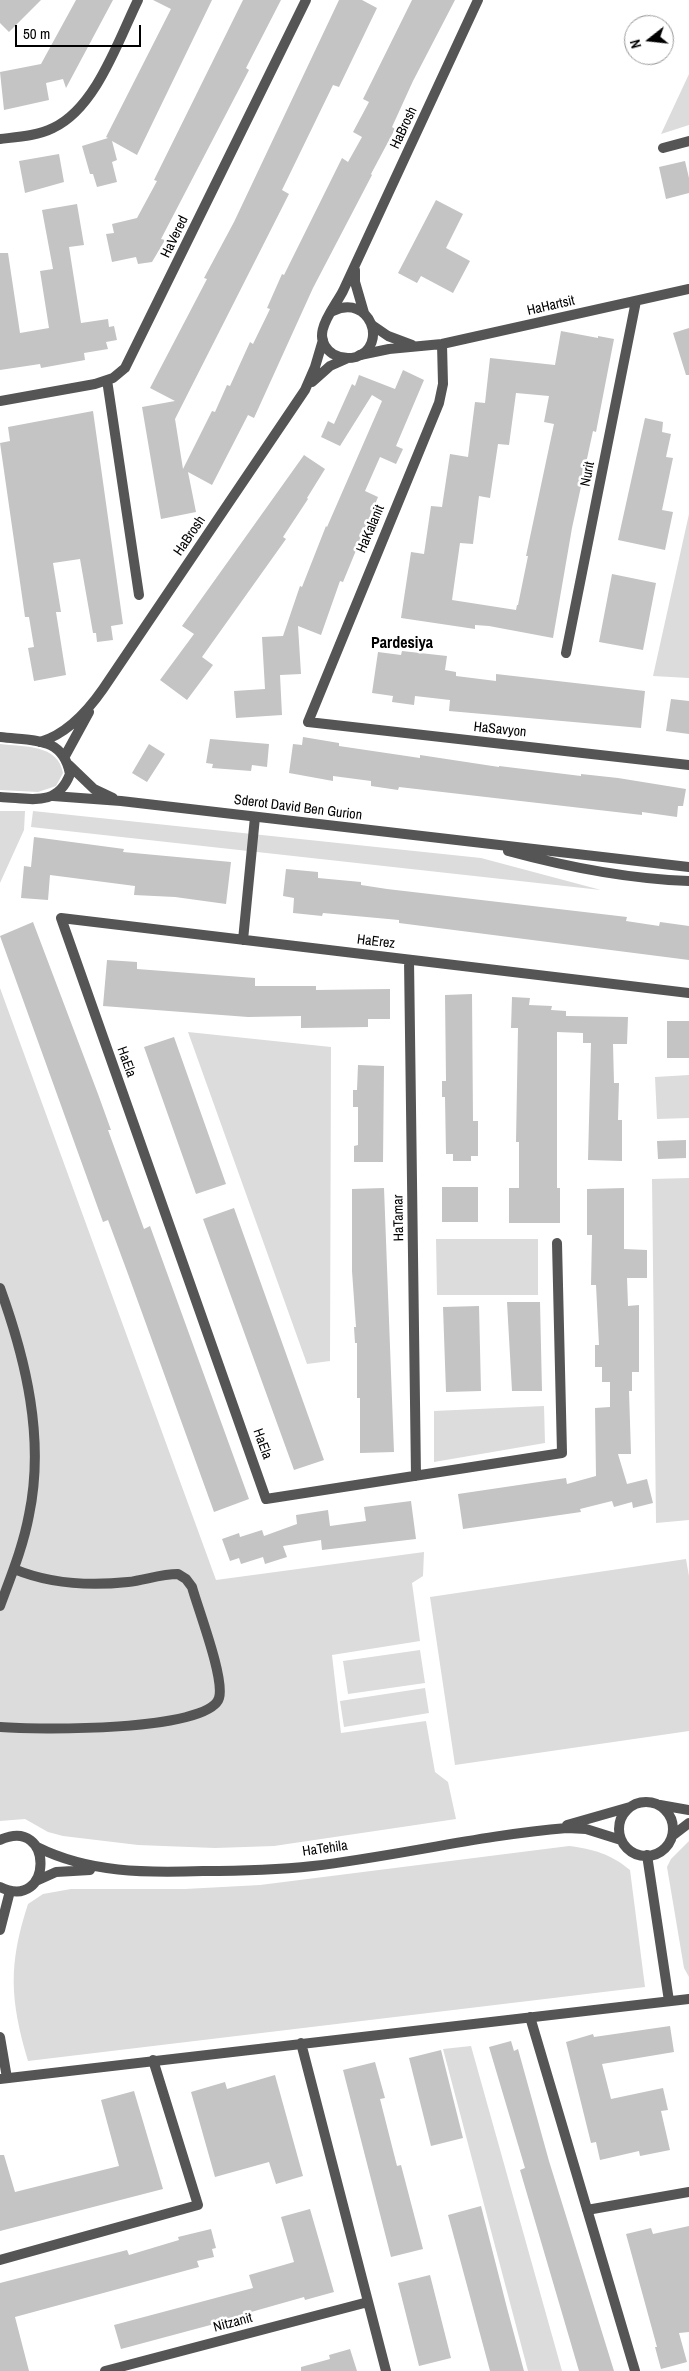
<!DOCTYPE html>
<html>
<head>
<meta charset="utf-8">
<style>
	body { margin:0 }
	#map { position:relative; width:689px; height:2371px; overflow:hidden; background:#fff; font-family:"Archivo Narrow",sans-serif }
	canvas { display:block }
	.north { position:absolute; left:624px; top:15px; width:50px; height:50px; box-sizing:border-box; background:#fff; border:1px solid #999; border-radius:50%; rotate:254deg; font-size:14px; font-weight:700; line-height:20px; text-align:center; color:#000 }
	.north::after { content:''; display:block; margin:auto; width:18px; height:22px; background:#000; clip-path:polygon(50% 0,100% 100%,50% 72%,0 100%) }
	.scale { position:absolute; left:15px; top:25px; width:126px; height:22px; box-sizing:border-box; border:2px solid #000; border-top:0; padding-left:6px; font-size:15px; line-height:18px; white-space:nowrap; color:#000; -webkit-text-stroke:4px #fff; paint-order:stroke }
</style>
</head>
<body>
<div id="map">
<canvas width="689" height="2371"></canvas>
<div class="north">N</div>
<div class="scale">50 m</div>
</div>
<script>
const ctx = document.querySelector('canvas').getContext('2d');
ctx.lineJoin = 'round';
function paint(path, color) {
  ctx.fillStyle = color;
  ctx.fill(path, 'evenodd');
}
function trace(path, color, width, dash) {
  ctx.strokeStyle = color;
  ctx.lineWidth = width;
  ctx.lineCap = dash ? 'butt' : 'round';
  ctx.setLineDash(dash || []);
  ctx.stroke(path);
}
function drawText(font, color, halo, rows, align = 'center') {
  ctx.font = font + ' "Archivo Narrow",sans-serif';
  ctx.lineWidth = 5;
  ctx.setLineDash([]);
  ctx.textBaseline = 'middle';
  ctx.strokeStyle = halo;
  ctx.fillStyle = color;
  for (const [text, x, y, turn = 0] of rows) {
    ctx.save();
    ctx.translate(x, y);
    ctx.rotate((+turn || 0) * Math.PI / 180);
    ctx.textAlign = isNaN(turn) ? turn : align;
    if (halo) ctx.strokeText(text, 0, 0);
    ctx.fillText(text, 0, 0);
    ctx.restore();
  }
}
const green = new Path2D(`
	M689,74V125L661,134Z
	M689,514V678L653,676Z
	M0,744C24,747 58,744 63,773L56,786L38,792L0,790Z
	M0,811H25L24,830L0,883Z
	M33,811L481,858L601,890L31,827Z
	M0,988L216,1580L424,1552L423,1576L412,1583L420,1641L332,1655L341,1733L426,1721L435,1772L448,1782L456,1819L274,1846L215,1848L138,1845L63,1836L48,1832L25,1819L0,1821Z
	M188,1032L331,1047L330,1361L307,1364Z
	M689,1075V1118L657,1119L655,1077Z
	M689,1178V1520L656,1523L652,1179Z
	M436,1239H538V1295H437Z
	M544,1406L545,1443L434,1462V1411Z
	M686,1559L689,1576V1731L455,1765L430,1597Z
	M420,1650L425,1683L348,1694L343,1661Z
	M425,1688L429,1713L344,1727L340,1701Z
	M689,1841V1977L684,1968L667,1867L671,1859Z
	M569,1846C593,1849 611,1854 630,1870L645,1987L28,2061C10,2000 8,1965 28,1904L43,1894L71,1889H185L260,1885Z
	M471,2046L562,2371H528L443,2049Z`);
const building = new Path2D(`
	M0,0H41L9,32L0,23Z
	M76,0H113L66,88L63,79L46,83L49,100L4,110L0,72L41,64Z
	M153,0H212L137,155L112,141L117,160L112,162L117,182L97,187L93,174H90L82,146L108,138L106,137L171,9Z
	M243,0H281L246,68L249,70L161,239L165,240L152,262L138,264L136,257L112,262L106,234L114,233L112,224L137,218L157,181L154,180Z
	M339,0H362L377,8L339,87L333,85L282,190L289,194L175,419L183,469L212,411L215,412L227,385L230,386L250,342L253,344L270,309L267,308L282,274L284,275L342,158L348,162L362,137L353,132L369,102L363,99L412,0H455L413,81L392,127L395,129L371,174L372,175L313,288L254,418L248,415L212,485L188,472L196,512L161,519L142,407L175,401L150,388L207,279L204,278L234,222Z
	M59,154L64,182L25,193L19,161Z
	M685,161L689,178V193L666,199L659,167Z
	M436,200L463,214L446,248L470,261L453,293L421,276L417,283L398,273Z
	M77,204L84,245L69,247L81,323L108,319L109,327L114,326L117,340L106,342L108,349L84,353L85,360L41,368L40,364L0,370V253H8L20,333L49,328L40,271L53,269L42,210Z
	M689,328V375H686L673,333Z
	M561,331L598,338V336L614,339L596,432L593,431L572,528L553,638L489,626L475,625V629L401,618L411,552L424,554L431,506L442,507L450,454L468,457L475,402L485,403L490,358L555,365ZM516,393L549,396L544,422L554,424L526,556H528L518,605H517L516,610L452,600L460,543L473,544L479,496L490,498L498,444L509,445Z
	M403,370L424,380L396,446L403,449L396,464L380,457L365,491L378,497L343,582L340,581L321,635L298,626L301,674L280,675L282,715L236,718L234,691L265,689L262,637L283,636L300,586L302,587L326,526L327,527L382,401L372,395L340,446L321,437L328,421L334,424L352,384L355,386L359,375L395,389Z
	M93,411L123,624L111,626L113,640L97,642L96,633H93L80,559L53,563L61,612H56L66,675L34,681L28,648L34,647L29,617H25L0,443L10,441L8,427Z
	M645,418L663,422L662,432L671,434L666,457L673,458L662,510L673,512L665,550L618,540Z
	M304,455L325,469L307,498L308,499L283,537L286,539L202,657L213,665L187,700L160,680L194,634L182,626Z
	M612,574L656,583L643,650L599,642Z
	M402,651L447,656L445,670L456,672V676L496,681V674L645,691L641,728L449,711L450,700L415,696L414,705L392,702L393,696L372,693L378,652L401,655Z
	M671,699L689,701V734L666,731Z
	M303,737L339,743V746L420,758V755L499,767V766L581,776V774L618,778L686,789L683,806H678L677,817L642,812V815L399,787L398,790L371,786V781L333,776V781L289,773L293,744L302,745Z
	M210,739L269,744L267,767L252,765L251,771L212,768L213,764L206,763Z
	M149,744L165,754L147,782L132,773Z
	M34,837L124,849L123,852L231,862L226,904L175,897L134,895L135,886L50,875L48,900L21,898L24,866L31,867Z
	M286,869L318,872V878L361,882V885L387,889L627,917L626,921L659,926L660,922L689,926V960L399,923V920L323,913L322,916L293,913L294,898L283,896Z
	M33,922L98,1094L111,1130H108L144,1229L150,1226L249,1499L214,1512L128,1274L108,1220L103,1222L0,936Z
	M107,960L137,962V969L255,978V986H316V990L390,989V1019H368V1027L301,1028V1016L248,1017L103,1006Z
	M472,994L473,1121H478V1156H471V1161H453V1154H446L445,1097H442V1081H446L445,995Z
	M512,997L530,998L529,1005L552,1006L551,1010L566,1011V1016L628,1017L627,1044H613L614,1083H619L618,1120H622V1161L588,1160L591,1043H583V1033L557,1032V1188H560V1223H509V1188H519V1142H516L518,1028H511Z
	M667,1021H689V1058H667Z
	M174,1037L226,1184L196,1194L144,1047Z
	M358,1065L384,1066L383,1162H354V1146L358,1145V1107H353V1090H357Z
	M686,1140V1158L658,1159L657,1141Z
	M442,1187H478V1222H442Z
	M384,1188L394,1452L360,1453V1398H357V1343H355L354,1327H356L352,1271V1189Z
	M624,1188V1249L647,1250V1278H627L628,1306L639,1305V1372H632V1391H629L631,1454H618L627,1484L647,1479L653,1503L633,1508L632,1502L614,1507L612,1501L580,1509L581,1512L463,1529L458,1494L566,1478L567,1484L596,1476L595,1408L610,1407V1382H602V1367H595V1345H599L596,1285H591L592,1235H587V1189Z
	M234,1208L324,1460L294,1470L203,1219Z
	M507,1302H540L542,1391H512Z
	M479,1306L481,1391L446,1392L443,1307Z
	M411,1501L416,1539L322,1550L321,1540L283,1546L287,1557L265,1564L263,1557L241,1564L239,1558L230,1561L222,1539L239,1533L240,1537L262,1530L264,1536L297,1524L296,1515L328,1510L330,1526L366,1521L364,1507Z
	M670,2026L674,2052L602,2064L611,2099L663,2088L668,2110L661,2111L670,2150L640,2156L639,2151L600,2160L596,2142L591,2143L566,2042L593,2034L594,2037Z
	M511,2041L514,2051L518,2049L549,2161L614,2371H579L520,2170L525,2168L489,2047Z
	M441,2050L463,2138L431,2146L409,2058Z
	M375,2062L385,2098L380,2099L397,2166L401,2165L423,2249L391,2257L343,2070Z
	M275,2075L303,2176L276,2184L269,2162L215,2177L191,2092L225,2082L227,2089Z
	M134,2091L163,2189L0,2231V2155H4L15,2192L119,2166L101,2100Z
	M481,2206L507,2308L524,2371H490L458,2252L448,2215Z
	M310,2209L334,2292L305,2300L304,2297L244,2314V2316L121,2349L114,2325L253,2288L249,2275L294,2262L281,2217Z
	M689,2226V2332L679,2333L687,2362L661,2369L655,2347H657L626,2234L651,2228L653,2234Z
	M211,2229L216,2248L212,2249L214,2257L197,2261L199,2267L15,2317L29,2371H0V2283L127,2250L129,2255L179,2240L178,2237Z
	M430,2275L451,2358L419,2366L398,2283Z
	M350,2349L357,2371H301V2367L330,2359L329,2355Z`);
const minor = new Path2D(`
	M0,139C17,137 37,136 53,128C96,108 118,41 138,0
	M663,148L689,141
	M372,325L388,336L412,345
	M442,344L443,384L439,403L308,722L689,765
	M360,355L389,349L442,344L689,289
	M107,380L139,595
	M0,401L95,384L113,378L125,368L306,0
	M566,653L636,301
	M243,940L255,817
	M409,960L416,1476
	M557,1243L562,1453L266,1499L61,918L689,993
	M0,1288C26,1360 45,1439 29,1515C23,1547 11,1576 0,1606
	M0,1727C34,1730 209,1732 219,1698C225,1679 198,1609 192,1587L186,1579L178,1574C161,1574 145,1580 128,1582C91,1586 50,1584 14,1569
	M647,1855L669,2001
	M0,1930L10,1891
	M530,2017L635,2371
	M0,2037L7,2078
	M301,2043L386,2371
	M0,2079L689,1999
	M587,2210L689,2192
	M0,2260L198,2205L153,2060
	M105,2371L368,2302`);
const tertiary = new Path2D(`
	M355,270V282L364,313
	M333,311C370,293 389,346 356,357C348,359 340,358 333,354C307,337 334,309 343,291L478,0
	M312,382L330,366L348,358
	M0,737C32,741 63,736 70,774C57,808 30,798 0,797
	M40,742C67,734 87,712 103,689L305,390L315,367L323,340
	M65,756L89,712
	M69,765L94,789L113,798
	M53,796L121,801L689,867
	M508,851C567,867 627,879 689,881
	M619 1829a27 27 0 1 1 54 0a27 27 0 1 1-54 0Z
	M660,1805L689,1810
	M567,1825L630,1807
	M672,1836L689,1823
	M0,1840C55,1815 53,1913 0,1887
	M37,1847C89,1873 146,1873 203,1871C239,1871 276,1870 313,1866C398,1856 481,1835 567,1828L586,1829L621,1840
	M36,1881L56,1872L90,1870`);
const streetNames = [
	["HaBrosh",404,128,-65],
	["HaVered",175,237,-64],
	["HaHartsit",551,306,-13],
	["Nurit",588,474,-79],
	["HaKalanit",371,529,-67],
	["HaBrosh",190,536,-56],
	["HaSavyon",500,730,6],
	["Sderot David Ben Gurion",298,808,7],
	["HaErez",376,942,7],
	["HaEla",126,1062,70],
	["HaTamar",399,1218,-91],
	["HaEla",262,1444,70],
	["HaTehila",325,1849,-8],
	["Nitzanit",233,2323,-15]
];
const quarterNames = [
	["Pardesiya",402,644]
];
paint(green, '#dcdcdc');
paint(building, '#c4c4c4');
trace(minor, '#555', 10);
trace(tertiary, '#555', 10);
drawText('14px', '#000', '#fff', streetNames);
drawText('bold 16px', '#000', '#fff', quarterNames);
</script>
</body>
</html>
